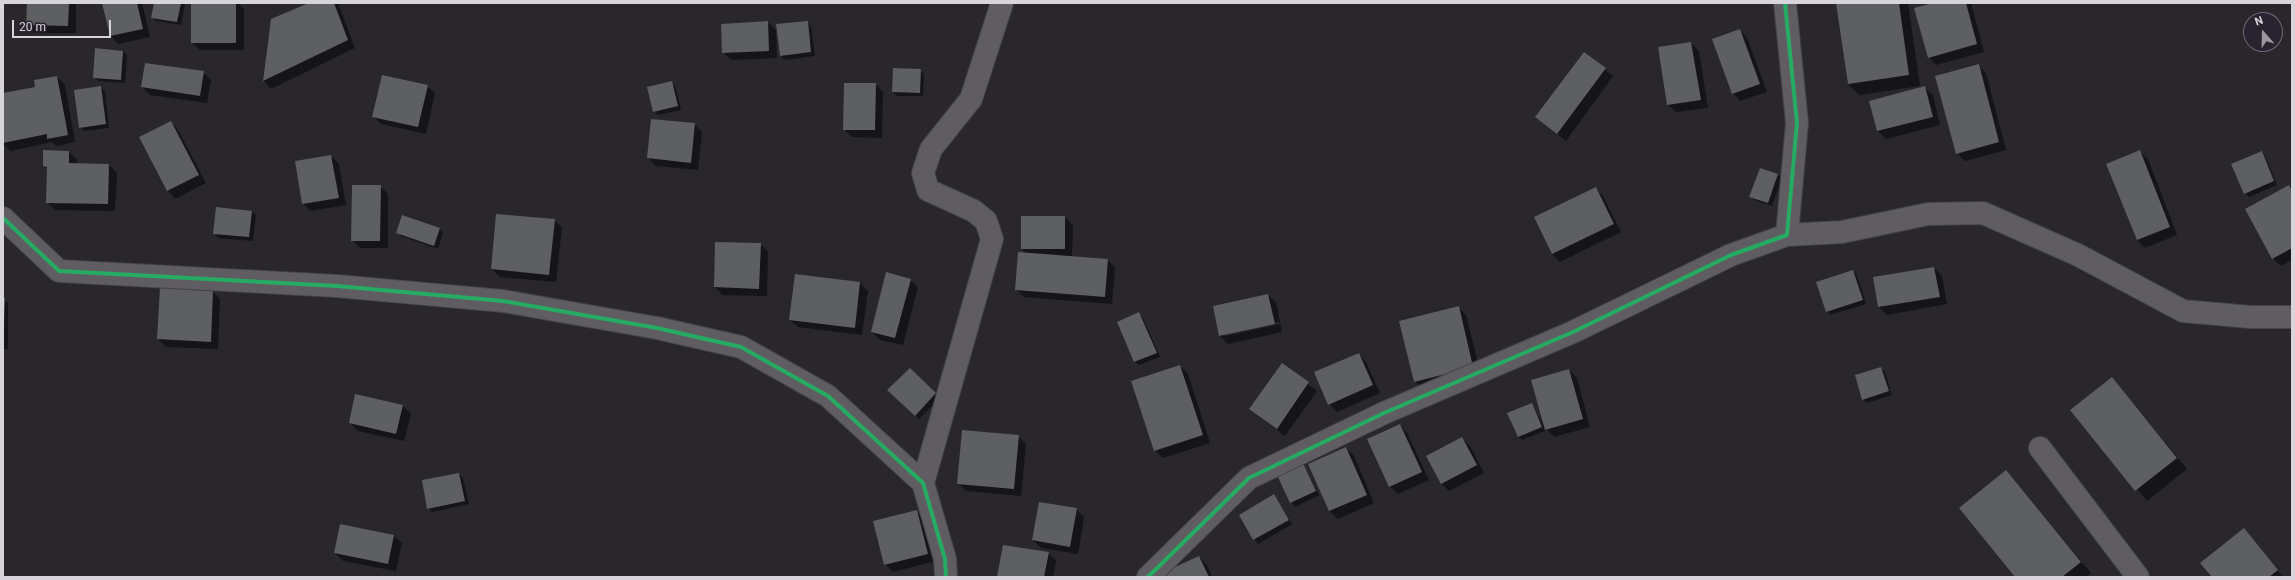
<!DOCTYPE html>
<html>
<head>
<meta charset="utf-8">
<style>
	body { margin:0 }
	#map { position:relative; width:2295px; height:580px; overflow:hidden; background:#29262c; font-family:Roboto,sans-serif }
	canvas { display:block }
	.frame { position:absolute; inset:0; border:4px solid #d7d4dc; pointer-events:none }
	.north { position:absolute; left:2243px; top:12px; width:40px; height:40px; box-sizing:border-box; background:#29232f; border:1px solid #6f6a74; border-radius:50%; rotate:340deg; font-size:11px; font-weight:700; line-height:16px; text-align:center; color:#d7d4dc }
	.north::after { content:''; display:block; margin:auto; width:14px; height:18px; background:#9a979e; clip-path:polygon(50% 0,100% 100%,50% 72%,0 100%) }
	.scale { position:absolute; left:12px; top:20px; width:99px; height:18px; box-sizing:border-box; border:2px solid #d7d4dc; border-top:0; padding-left:5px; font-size:12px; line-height:14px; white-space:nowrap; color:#d7d4dc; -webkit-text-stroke:3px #29232f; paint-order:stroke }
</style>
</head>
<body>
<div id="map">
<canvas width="2295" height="580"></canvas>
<div class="frame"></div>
<div class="north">N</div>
<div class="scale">20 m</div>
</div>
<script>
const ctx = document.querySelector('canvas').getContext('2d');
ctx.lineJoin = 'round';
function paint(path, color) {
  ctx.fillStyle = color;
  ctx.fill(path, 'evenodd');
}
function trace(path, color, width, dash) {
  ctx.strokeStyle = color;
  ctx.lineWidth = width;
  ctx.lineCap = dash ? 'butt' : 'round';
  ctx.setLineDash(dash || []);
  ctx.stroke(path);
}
const shadow = new Path2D(`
	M28,3H76V33H35L27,25Z
	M103,3H142L150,37L118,44L111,36Z
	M155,3H185L181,25L156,21L152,17Z
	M192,3H237L244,9V50H200L192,42Z
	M311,3H338L355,48L271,89L264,81L272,20Z
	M1837,3H1908L1920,86L1859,95L1848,84Z
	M1937,3H1971L1984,52L1936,65L1929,57Z
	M768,22L776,30L777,58L731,60L723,52Z
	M807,22L811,26L815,56L785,60L781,56Z
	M1740,30L1747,38L1767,92L1740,101L1733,93Z
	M1691,43L1699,51L1708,108L1676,112L1668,105Z
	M123,51L127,55L125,83L98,81L94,77Z
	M1584,53L1613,76L1566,141L1536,117Z
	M1978,65L1986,73L2006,150L1965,161L1957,153Z
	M920,70L924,74L923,96H897L893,92Z
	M203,72L211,80L207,103L150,95L142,87Z
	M57,77L65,85L75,142L56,146L52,142L10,151L3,144V94L37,88Z
	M671,82L675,86L681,110L658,115L654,111Z
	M875,84L883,92L882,138L852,137L844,129Z
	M427,86L435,93L426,134L381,124L373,116Z
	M101,88L105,91L109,128L84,131L80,127Z
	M1925,88L1933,95L1940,125L1886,139L1878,131L1870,102Z
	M171,122L178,130L206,183L175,199L168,191L140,137Z
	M694,124L702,132L698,170L656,166L648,158Z
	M44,151L69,152L77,160V164L109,165L117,173L115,211L55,210L47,202L48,170L44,166Z
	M2140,152L2148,159L2177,235L2145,248L2137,240Z
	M2262,152L2265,156L2277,185L2249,197L2245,193Z
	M331,156L339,164L346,205L310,211L303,203Z
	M1778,175L1782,178L1772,206L1754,200L1750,196Z
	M380,186L388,194V248H360L352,240Z
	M2289,186L2292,190V260L2281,266L2273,259L2246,209Z
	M1595,188L1603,196L1621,232L1560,262L1552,254L1535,218Z
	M252,211L256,215L253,241L218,238L214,234Z
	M1065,217L1073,225L1072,257L1108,260L1115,268L1112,304L1024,297L1016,289L1027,254L1022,249Z
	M554,220L562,228L556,282L500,277L492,269Z
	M440,229L443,233L438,249L401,236L398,232Z
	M760,244L768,252L767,296L722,295L715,287Z
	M1934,268L1942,276L1947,304L1887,315L1879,307L1874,278Z
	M1853,271L1857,275L1866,304L1830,315L1827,311Z
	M796,275L860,283L868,291L862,335L798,327L790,320Z
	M910,280L918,287L903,345L880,340L872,332Z
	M161,289L212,291L220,299L218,349L166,347L158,339Z
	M1268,295L1276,302L1282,332L1228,344L1220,336L1214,306ZM1279,322L1280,324L1225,336V334Z
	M3,299L8,303V349H3Z
	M1458,307L1466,315L1481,375L1422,389L1415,381Z
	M1139,314L1143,318L1160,357L1139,365L1135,362Z
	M1359,354L1366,362L1380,393L1337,412L1329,404Z
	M1282,365L1317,391L1285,436L1250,409Z
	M1180,366L1188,374L1210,443L1163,458L1155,450Z
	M1881,368L1885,372L1892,395L1867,403L1863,399Z
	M910,369L940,398L919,419L889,390Z
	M1569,370L1577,378L1590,427L1554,437L1547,430L1522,440L1518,437L1531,404L1545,427Z
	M2112,378L2187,469L2147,501L2072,410Z
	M356,396L403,406L411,414L404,441L358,431L350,423Z
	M1400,425L1407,433L1429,480L1398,494L1390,486Z
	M1018,436L1026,444L1021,496L966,491L958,483Z
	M1462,439L1470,446L1484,473L1449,491L1442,484Z
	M1346,448L1354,456L1374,503L1338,519L1330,511L1309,464Z
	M1302,462L1319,495L1295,507L1277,474Z
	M2006,472L2091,573L2086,577H2016Z
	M459,474L463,478L469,504L432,512L428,508Z
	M1274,495L1292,524L1258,544L1240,516Z
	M1076,509L1084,517L1078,554L1041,548L1033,540Z
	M916,511L924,518L935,561L893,572L885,564Z
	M341,525L394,536L402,543L396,571L343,561L335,553Z
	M2251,537L2283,577H2213Z
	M1048,553L1056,561L1053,577H998Z
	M1199,557L1207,565L1212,577H1168Z`);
const building = new Path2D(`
	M27,3H69L68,26L26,25Z
	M102,3H137L143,29L110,36Z
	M154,3H181L177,22L151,18Z
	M191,3H236V43H191Z
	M309,3H334L348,40L263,81L271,19Z
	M1836,3H1899L1909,75L1848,84Z
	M1933,3H1966L1977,44L1928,58L1914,8Z
	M768,21L769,51L722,53L721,24Z
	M808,21L811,52L780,56L776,24Z
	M1740,29L1760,84L1732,94L1712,39Z
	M1691,42L1701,100L1667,105L1658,47Z
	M95,48L123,51L121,80L93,78Z
	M1584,52L1606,68L1557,134L1535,117Z
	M145,63L204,71L200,96L141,87Z
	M1979,64L1999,142L1956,154L1935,76Z
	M893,68L921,69L920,93L892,92Z
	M382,75L428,85L418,127L372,117Z
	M57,76L68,135L47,139V134L3,143V93L35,87L34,80Z
	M672,81L678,106L653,112L647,87Z
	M844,83H876L875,130H843Z
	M101,86L106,124L79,128L74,90Z
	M1925,86L1933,117L1877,131L1869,101Z
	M651,119L695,123L691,163L647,158Z
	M171,121L199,175L167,191L139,137Z
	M43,150L69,151V163L109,164L108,204L46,203L47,167L43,166Z
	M2140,150L2170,227L2137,240L2106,164Z
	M2262,151L2274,181L2244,194L2231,164Z
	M331,155L339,198L302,204L295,161Z
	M1760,168L1778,174L1768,203L1749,197Z
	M352,185H381L380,241H351Z
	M2289,185L2292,191V248L2272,259L2245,209Z
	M1596,187L1614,224L1552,254L1534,217Z
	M216,207L252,211L249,237L213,234Z
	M496,214L555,219L549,275L491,269Z
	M402,215L440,228L434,246L396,233Z
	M1021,216H1065V249H1021Z
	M715,242L761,243L759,289L714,287Z
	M1018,252L1108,259L1105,297L1015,290Z
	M1934,267L1940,297L1878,307L1873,277Z
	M1853,270L1863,300L1826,312L1816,282Z
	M886,272L911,279L895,338L871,332Z
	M795,274L860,282L855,328L789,320Z
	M160,288L213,290L211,342L157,339Z
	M1268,294L1275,324L1219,336L1213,306Z
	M3,298H5L4,325H3Z
	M1459,306L1473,367L1414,382L1399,321Z
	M1139,312L1157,353L1134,362L1117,322Z
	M1359,353L1373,385L1328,405L1314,372Z
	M1282,363L1309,382L1277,429L1249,409Z
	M1180,365L1203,435L1154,451L1131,381Z
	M1881,367L1889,391L1862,400L1855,375Z
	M910,368L936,393L915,416L887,390Z
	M1569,369L1583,419L1545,430L1531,380Z
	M2112,377L2177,458L2135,491L2070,410Z
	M355,394L403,405L396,434L349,423Z
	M1532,403L1542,427L1518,437L1507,413Z
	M1400,424L1422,472L1389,487L1367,439Z
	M962,430L1019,435L1014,489L957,484Z
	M1462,437L1477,465L1441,484L1426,456Z
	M1346,447L1367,495L1329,511L1308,464Z
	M1302,461L1316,491L1290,503L1276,473Z
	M2006,470L2081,562L2062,577H2015L1959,508Z
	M459,473L465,501L427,509L422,480Z
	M1274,494L1289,520L1253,540L1239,515Z
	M1039,502L1077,508L1070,547L1032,540Z
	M917,510L928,554L884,565L873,521Z
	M340,524L394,535L388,564L334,553Z
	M2244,528L2278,570L2269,577H2212L2200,563Z
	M1003,545L1049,552L1044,577H997Z
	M1199,556L1209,577H1167L1164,572Z`);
const minor = new Path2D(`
	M3,218L59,271L337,286L503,301L657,328L741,347L828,396L923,483L945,559L946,577
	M1787,235L1842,232L1928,214L1983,213L2078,255L2183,311L2250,317H2292
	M2040,448L2138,577
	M923,483L992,239L986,221L974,211L928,190L923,173L931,149L971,99L1002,3
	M1148,577L1249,478L1384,413L1573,332L1731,255L1787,235L1797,123L1785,3`);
const cycleway = new Path2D(`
	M3,218L59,271L337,286L503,301L657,328L741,347L828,396L923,483L945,559L946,577
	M1148,577L1249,478L1384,413L1573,332L1731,255L1787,235L1797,123L1785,3`);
paint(shadow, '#0007');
paint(building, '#5d5f61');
trace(minor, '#454347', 24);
trace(minor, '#5f5d61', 22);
trace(cycleway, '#26ab63', 4);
</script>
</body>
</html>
